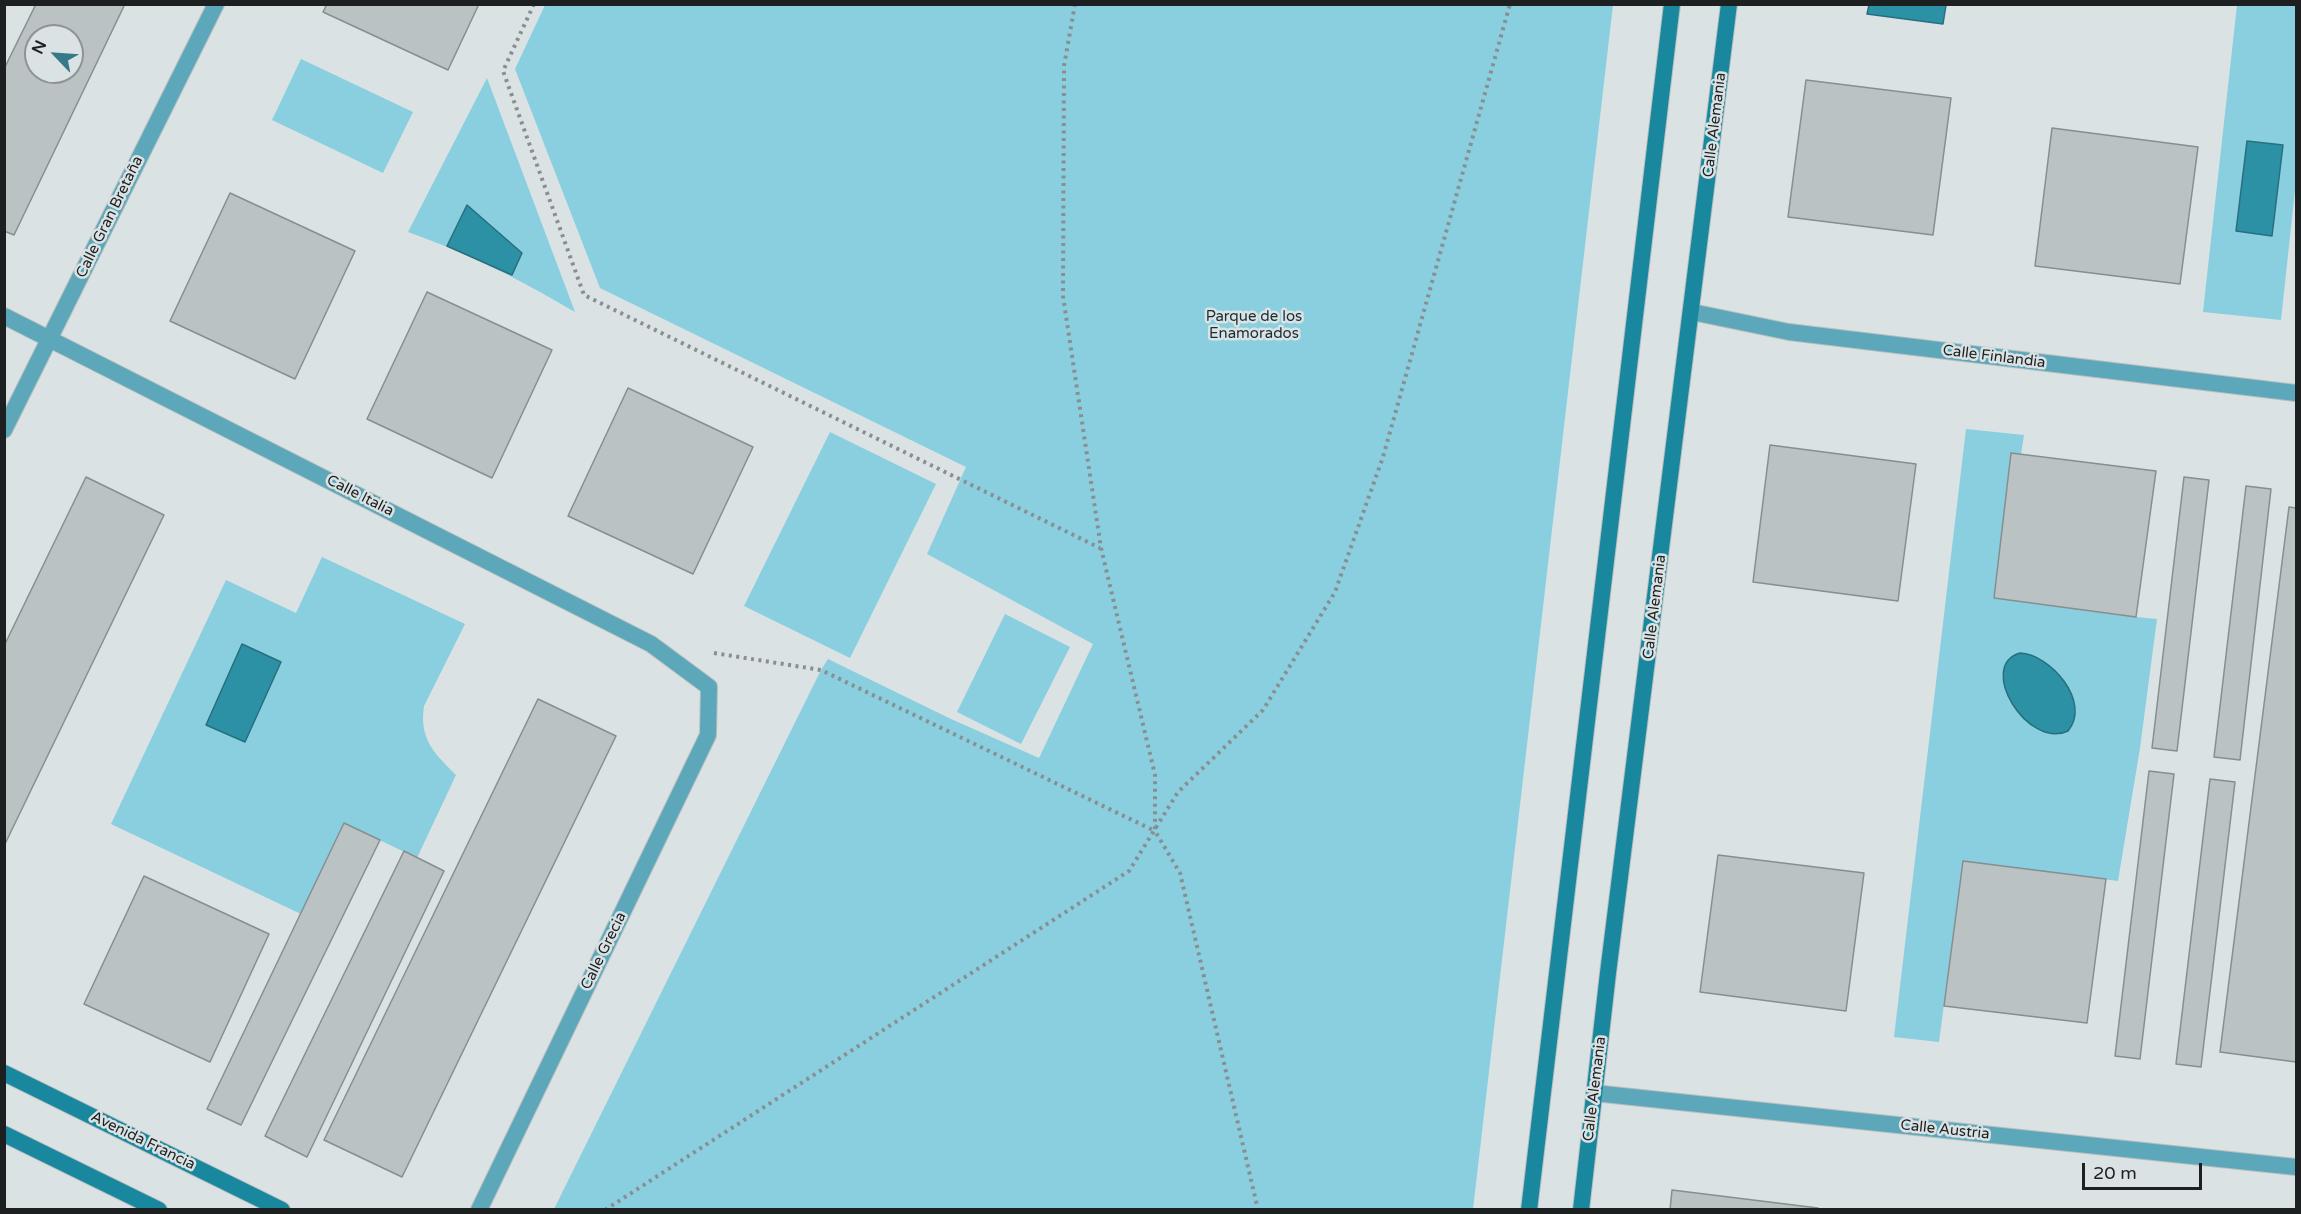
<!DOCTYPE html>
<html>
<head>
<meta charset="utf-8">
<style>
	body { margin:0 }
	#map { position:relative; width:2301px; height:1214px; overflow:hidden; background:#dae2e3; font-family:"Varela Round",sans-serif }
	canvas { display:block }
	.frame { position:absolute; inset:0; border:6px solid #1d2021; pointer-events:none }
	.north { position:absolute; left:24px; top:24px; width:60px; height:60px; box-sizing:border-box; background:#dae2e3; border:2px solid #8e9495; border-radius:50%; rotate:295deg; font-size:16px; font-weight:700; line-height:24px; text-align:center; color:#1d2021 }
	.north::after { content:''; display:block; margin:auto; width:21px; height:27px; background:#367a89; clip-path:polygon(50% 0,100% 100%,50% 72%,0 100%) }
	.scale { position:absolute; left:2082px; top:1163px; width:120px; height:27px; box-sizing:border-box; border:3px solid #1d2021; border-top:0; padding-left:8px; font-size:18px; line-height:21px; white-space:nowrap; color:#1d2021; -webkit-text-stroke:4px #dae2e3; paint-order:stroke }
</style>
</head>
<body>
<div id="map">
<canvas width="2301" height="1214"></canvas>
<div class="frame"></div>
<div class="north">N</div>
<div class="scale">20 m</div>
</div>
<script>
const ctx = document.querySelector('canvas').getContext('2d');
ctx.lineJoin = 'round';
function paint(path, color) {
  ctx.fillStyle = color;
  ctx.fill(path, 'evenodd');
}
function trace(path, color, width, dash) {
  ctx.strokeStyle = color;
  ctx.lineWidth = width;
  ctx.lineCap = dash ? 'butt' : 'round';
  ctx.setLineDash(dash || []);
  ctx.stroke(path);
}
function drawText(font, color, halo, rows, align = 'center') {
  ctx.font = font + ' "Varela Round",sans-serif';
  ctx.lineWidth = 5;
  ctx.setLineDash([]);
  ctx.textBaseline = 'middle';
  ctx.strokeStyle = halo;
  ctx.fillStyle = color;
  for (const [text, x, y, turn = 0] of rows) {
    ctx.save();
    ctx.translate(x, y);
    ctx.rotate((+turn || 0) * Math.PI / 180);
    ctx.textAlign = isNaN(turn) ? turn : align;
    if (halo) ctx.strokeText(text, 0, 0);
    ctx.fillText(text, 0, 0);
    ctx.restore();
  }
}
const green = new Path2D(`
	M545,5H1613L1473,1209H554L821,670L828,659L951,719L1039,758L1093,644L927,554L966,467L600,288L515,69Z
	M2237,5H2296V181L2281,320L2203,312Z
	M301,59L413,112L383,173L272,120Z
	M487,78L575,312C519,279 470,254 408,232Z
	M1966,429L2024,435L2021,454L2136,617L2157,619L2140,748L2118,881L1963,861L1939,1042L1894,1037Z
	M830,432L936,484L850,658L744,606Z
	M322,557L465,624L424,706C419,739 434,753 456,775L417,858L344,823L301,914L111,824L226,580L296,613Z
	M1005,614L1070,647L1021,744L957,712Z`);
const water = new Path2D(`
	M1869,5V4L1946,5L1943,24L1867,14Z
	M2247,141L2283,145L2272,236L2236,231Z
	M467,205L522,253L512,275L447,246Z
	M242,644L281,662L245,742L206,725Z
	M2020,653C2050,654 2092,702 2068,731C2028,750 1976,666 2020,653Z`);
const building = new Path2D(`
	M36,4H125L14,235L4,231V69ZM36,36H72V72H36Z
	M327,4H479L448,70L323,12Z
	M1806,80L1951,98L1933,235L1788,217Z
	M2052,128L2198,147L2180,284L2035,266Z
	M230,193L355,251L295,379L170,321Z
	M427,292L552,350L492,478L367,419Z
	M628,388L753,447L693,574L568,516Z
	M1770,445L1916,464L1898,601L1753,582Z
	M2011,453L2156,471L2136,617L1994,598Z
	M86,477L164,515L4,846V646Z
	M2184,477L2209,480L2177,751L2152,748Z
	M2246,486L2271,489L2240,760L2214,757Z
	M2289,507L2296,508V1062L2220,1052Z
	M538,699L616,736L402,1177L324,1140Z
	M2149,771L2174,774L2140,1059L2115,1056Z
	M2210,779L2235,782L2201,1067L2176,1064Z
	M344,823L380,840L241,1125L207,1109Z
	M404,851L444,871L307,1157L265,1136Z
	M1718,855L1864,873L1846,1011L1700,992Z
	M1963,861L2106,879L2087,1023L1944,1006Z
	M144,876L269,934L210,1062L84,1004Z
	M1672,1190L1818,1208L1817,1210H1670Z`);
const path = new Path2D(`
	M534,4L503,71L584,295L1100,548
	M1075,4L1064,66L1063,296L1101,548L1155,775V831L1180,873L1258,1210
	M714,653L821,670L1155,831
	M605,1210L1129,871L1178,792L1263,710L1335,592L1383,457L1510,4`);
const minor = new Path2D(`
	M1692,312L1789,332L2296,393
	M4,316L651,644L709,687L708,735L479,1210
	M4,430L216,4
	M1594,1093L2296,1167`);
const secondary = new Path2D(`
	M4,1073L282,1210
	M4,1134L159,1210
	M1529,1210L1672,4
	M1581,1210L1608,973L1729,4`);
const streetNames = [
	["Calle Alemania",1715,125,-83],
	["Calle Gran Bretaña",110,217,-64],
	["Calle Finlandia",1994,357,7],
	["Calle Italia",360,496,27],
	["Calle Alemania",1655,607,-83],
	["Calle Grecia",604,951,-64],
	["Calle Alemania",1595,1089,-83],
	["Calle Austria",1945,1130,6],
	["Avenida Francia",143,1141,26]
];
const parkNames = [
	["Parque de los",1254,317],
	["Enamorados",1254,334]
];
paint(green, '#89cfe0');
paint(water, '#2d91a6');
trace(water, '#286f7e', 1.5);
paint(building, '#bbc2c4');
trace(building, '#878e90', 1.5);
trace(minor, '#b8bfc0', 18);
trace(secondary, '#b8bfc0', 18);
trace(path, '#898f90', 4, [3, 4.5]);
trace(minor, '#5ca8ba', 16);
trace(secondary, '#19889e', 16);
drawText('15px', '#1d2021', '#dae2e3', streetNames);
drawText('15px', '#182e33', '#dae2e3', parkNames);
</script>
</body>
</html>
